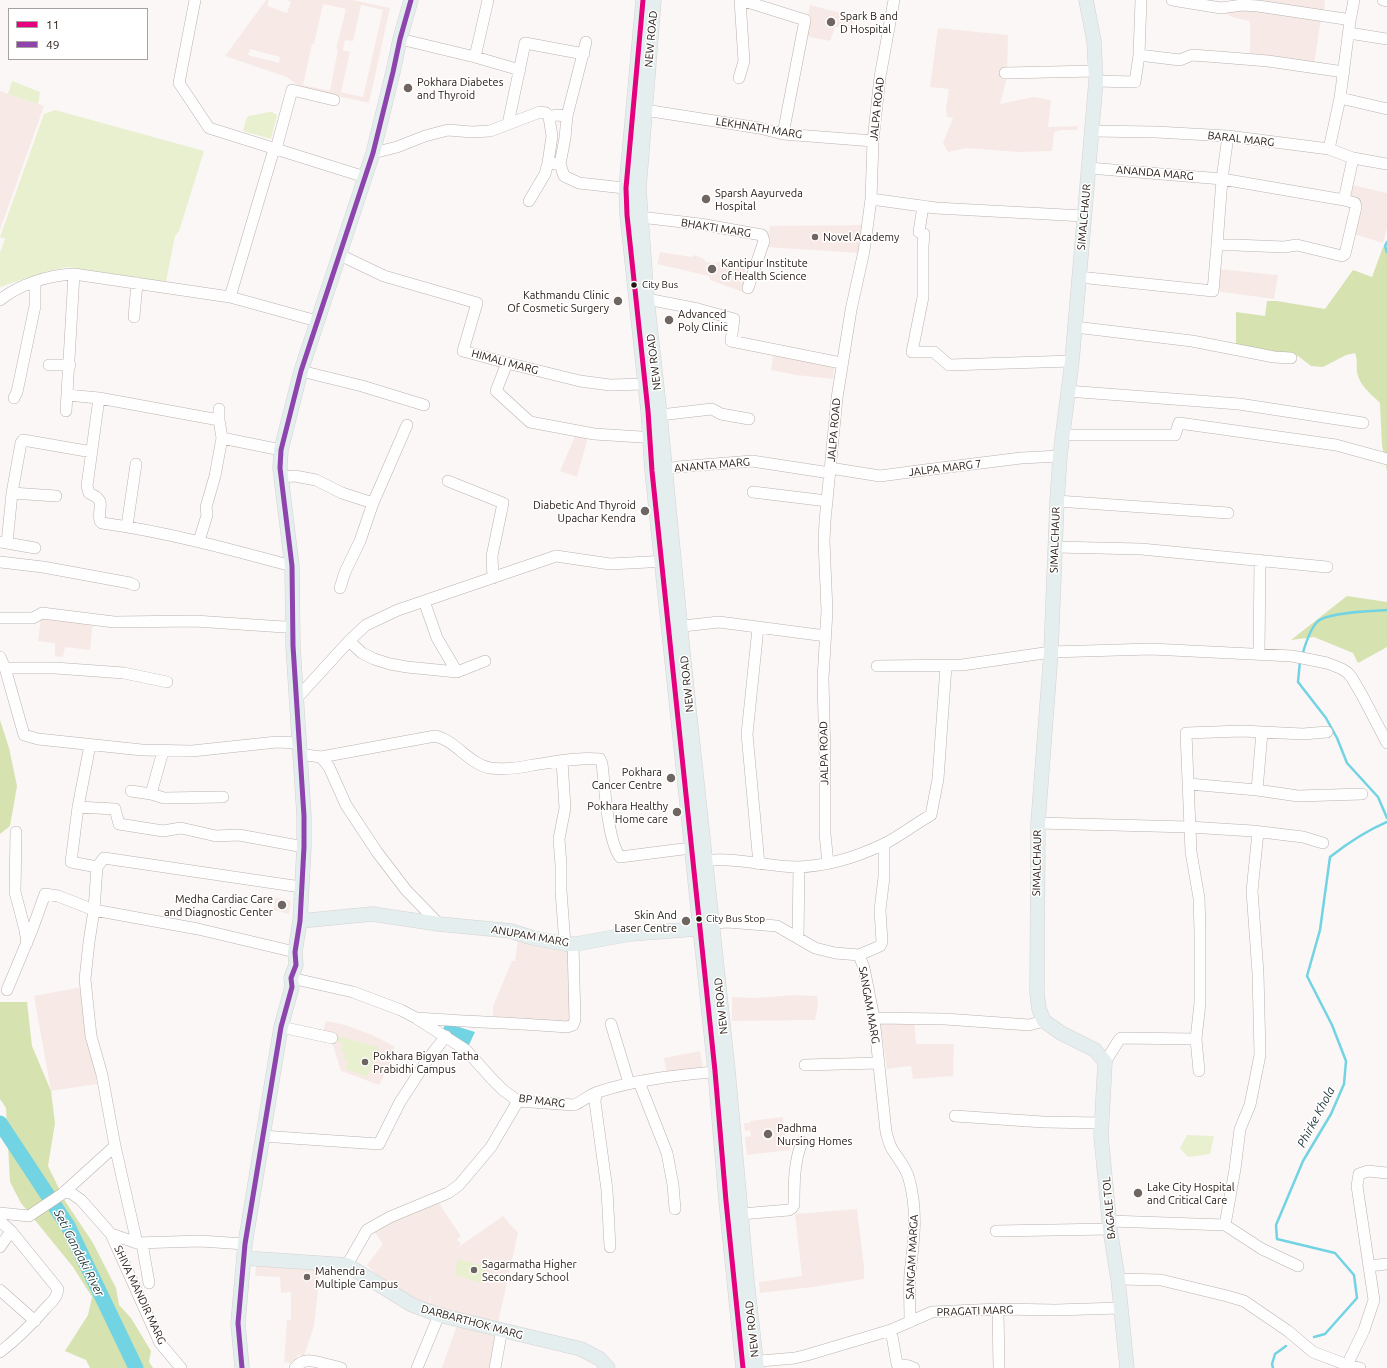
<!DOCTYPE html>
<html>
<head>
<meta charset="utf-8">
<style>
	body { margin:0 }
	#map { position:relative; width:1387px; height:1368px; overflow:hidden; background:#fbf7f6; font-family:Ubuntu,sans-serif }
	canvas { display:block }
	.legend { position:absolute; left:8px; top:8px; width:140px; height:52px; box-sizing:border-box; background:#fff; border:1px solid #a7a2a0; margin:0; padding:5px 7px; list-style:none; font-size:12px; color:#241711 }
	.legend li { display:flex; align-items:center; gap:8px; height:20px }
	.legend b { width:20px; border:1px solid #a7a2a0 }
</style>
</head>
<body>
<div id="map">
<canvas width="1387" height="1368"></canvas>
<ul class="legend">
<li><b style="height:5px;background:#e5007d"></b>11</li>
<li><b style="height:5px;background:#8e44ad"></b>49</li>
</ul>
</div>
<script>
const ctx = document.querySelector('canvas').getContext('2d');
ctx.lineJoin = 'round';
function paint(path, color) {
  ctx.fillStyle = color;
  ctx.fill(path, 'evenodd');
}
function trace(path, color, width, dash) {
  ctx.strokeStyle = color;
  ctx.lineWidth = width;
  ctx.lineCap = dash ? 'butt' : 'round';
  ctx.setLineDash(dash || []);
  ctx.stroke(path);
}
function drawText(font, color, halo, rows, align = 'center') {
  ctx.font = font + ' Ubuntu,sans-serif';
  ctx.lineWidth = 3;
  ctx.setLineDash([]);
  ctx.textBaseline = 'middle';
  ctx.strokeStyle = halo;
  ctx.fillStyle = color;
  for (const [text, x, y, turn = 0] of rows) {
    ctx.save();
    ctx.translate(x, y);
    ctx.rotate((+turn || 0) * Math.PI / 180);
    ctx.textAlign = isNaN(turn) ? turn : align;
    if (halo) ctx.strokeText(text, 0, 0);
    ctx.fillText(text, 0, 0);
    ctx.restore();
  }
}
const built = new Path2D(`
	M266,0H269L267,6L287,13L291,2L286,0H353L390,8L369,103L301,88L287,77L225,56ZM323,4L346,9L336,49L314,44ZM361,5L383,10L363,97L341,92L350,52L343,50L345,40L353,41ZM312,44L338,49L330,91L303,85ZM250,49L280,57L279,63L248,55Z
	M1243,0H1325L1324,12Z
	M810,5L856,17L853,30L835,27L830,41L804,36Z
	M1240,7L1321,18L1314,65L1250,59V21L1232,17L1225,13L1229,9Z
	M938,28L1008,35L1007,78L1000,104L1033,97L1051,100L1048,127L1078,126L1077,130H1061L1054,132L1052,151L1019,152L967,148L948,152L943,143L953,118L947,117L946,109L949,89L930,87Z
	M0,91L44,106L0,230Z
	M1352,185L1387,193V228L1383,243L1351,233L1360,202L1348,199Z
	M864,225L861,253L765,247L770,226Z
	M660,252L692,257L695,255L704,259L706,262L716,263L717,262L745,265V274H752L745,293L710,280L709,276L657,264Z
	M1218,269L1278,275L1274,299L1215,291Z
	M774,350L835,363L833,379L796,375L771,370Z
	M576,434L588,437L577,477L560,471Z
	M41,616L93,621L90,650L65,647L63,657L55,656V643L38,641Z
	M275,897L291,901L289,914L274,910Z
	M518,938L569,948L571,1023L493,1017V1006L512,961H515Z
	M82,987L97,1084L51,1091L34,996Z
	M795,995L817,996L818,1006L815,1020L732,1021V997L757,998Z
	M914,1019L916,1044H954L953,1076L913,1079L911,1066L887,1069L880,1021Z
	M326,1021L345,1025L370,1034L394,1046L395,1053L379,1085L341,1071L332,1042L323,1031Z
	M700,1051L703,1068L667,1075L664,1058Z
	M783,1117L786,1142H789L790,1150L747,1155L745,1137L751,1136L750,1130L745,1131L744,1123H750V1121Z
	M437,1196L442,1208L461,1236L457,1239L461,1244L457,1248L503,1216L518,1233L498,1323L429,1306L432,1292L428,1305L389,1287L367,1265L383,1244L371,1227Z
	M857,1209L864,1267V1279L813,1287L760,1293L759,1282L802,1276L795,1214Z
	M256,1266L297,1268L317,1270L319,1281L314,1326L304,1356L298,1355L295,1364L284,1362L287,1320H291V1292L281,1293L280,1277L255,1276Z
	M458,1322L500,1333L491,1368H442Z`);
const green = new Path2D(`
	M12,81L40,92L38,104L8,94Z
	M55,110L204,151L179,231L175,236L166,282L68,267L48,271L0,287V252L5,239L0,237L44,114Z
	M269,112H272L277,115L271,139L243,131L246,119L249,116Z
	M337,1036L380,1048L367,1077L346,1069L348,1060L343,1058L345,1053L341,1051L343,1044L336,1041Z
	M1187,1135L1214,1136L1210,1154L1188,1157L1180,1148Z
	M458,1259L486,1267L482,1283L455,1275Z`);
const forest = new Path2D(`
	M1383,247L1387,248V471L1382,445L1380,403C1371,394 1359,385 1357,372C1356,365 1358,361 1355,353L1346,355L1323,367L1311,366L1298,356L1236,345V312L1265,316L1267,301H1277L1325,309L1353,270L1372,277Z
	M1347,596L1387,602V647L1358,663L1353,653L1314,637L1291,640Z
	M0,720L9,748L17,786L10,826L0,834Z
	M0,1002H27L32,1046L51,1091L55,1123L48,1166L65,1201L93,1243L116,1288L119,1305L131,1318L151,1351L149,1362L153,1368H90L86,1360L65,1351L88,1315L92,1297L73,1267L21,1203L10,1182L6,1108L0,1099Z`);
const water = new Path2D(`
	M446,1023L475,1032L468,1047L443,1029Z`);
const stream = new Path2D(`
	M1387,242L1385,246L1387,252
	M1302,656C1305,645 1309,631 1317,622C1326,612 1373,611 1387,610
	M1300,661L1298,682L1326,718L1337,738L1347,763L1378,797L1387,818
	M1314,1337L1325,1334L1357,1298L1354,1275L1335,1253L1277,1239L1276,1225L1303,1161L1331,1114L1344,1084L1346,1061L1332,1025L1307,976L1320,930L1330,857C1348,843 1366,831 1387,822
	M1273,1368L1272,1364L1275,1354L1286,1346`);
const river = new Path2D(`
	M0,1123L68,1226L136,1368`);
const minor = new Path2D(`
	M195,0L179,83L209,128L365,177
	M741,0L805,20L783,134
	M1172,0L1221,8L1242,5L1258,6L1345,19L1350,21L1340,98L1329,149
	M1383,0L1387,1
	M1350,21L1354,0
	M1349,33L1387,39
	M400,39L475,57L520,70
	M1139,55L1180,60L1192,55L1219,57L1268,61L1344,72
	M475,57L488,0
	M1005,73L1095,71
	M739,78L744,61L740,0
	M1096,81L1135,82L1139,55L1141,0
	M1340,98L1387,109
	M645,110L759,128L783,134L873,141
	M567,116L586,42
	M508,124L525,43L584,54
	M1092,131L1156,132L1228,136L1329,149L1353,158L1387,164
	M1228,136L1222,179L1217,245H1235L1284,247L1297,245L1342,256L1345,254L1356,207L1355,203L1344,200
	M276,149L292,90L334,100
	M373,153L397,147L425,136L448,130L472,132L490,131L540,112L546,113L549,117L556,115L567,116L565,138L560,164L564,176L579,183L633,189
	M548,163L552,136L549,117
	M1089,168L1222,179L1344,200L1353,158
	M871,199L936,208L1084,216
	M529,201L545,174L548,163L560,164
	M923,206L919,232L924,234L923,246V297L912,352H934L949,365L1072,361
	M640,217L700,224L762,235L764,241L748,288
	M340,255L384,276L477,303L463,351L507,363L580,381L610,385L645,384
	M1079,277L1213,291L1217,245
	M230,297L274,149
	M647,299L698,309L734,319L731,341L841,363
	M0,300C20,284 49,275 74,274L230,297L317,321
	M134,317L137,283
	M1075,327L1192,341L1274,357L1291,358
	M507,363L496,391L530,422L594,434L657,438
	M49,365H70
	M301,371L362,386L424,405
	M1067,391L1239,404L1363,423
	M67,395L99,398L219,420
	M14,398L17,392L35,306V282
	M99,398L87,486L89,493C108,502 97,505 100,521L102,523C167,532 229,549 292,566
	M66,411L74,274
	M660,415L712,409L721,414L749,419
	M1062,435H1175L1179,423L1336,445L1387,459
	M222,438L281,450
	M830,468L880,476L925,470L1021,458L1060,456
	M665,470L677,467L752,461L830,473
	M281,477L295,476L316,480L342,493L373,503
	M448,481L503,503L492,556L493,578
	M753,492L827,501
	M56,496L12,493L21,443L23,440L92,452
	M1057,501L1228,513
	M127,526L136,464
	M199,541L207,515L206,507L215,476L222,438L219,420V409
	M0,542L7,543L12,493
	M7,543L35,548
	M1055,547L1141,549L1327,567
	M0,562L43,567L130,583L134,585
	M340,588L345,572L360,541L373,503L407,425
	M424,601L437,638L457,672
	M0,618H33L42,613L114,622L195,621L284,627L293,626
	M674,627L719,622L826,636
	M758,628L747,734L759,864
	M349,641L362,653L374,659L390,664L407,667L457,672L485,661
	M1259,654L1260,560
	M0,657L5,668L24,735L38,739L142,750L192,751L277,742L299,743
	M877,666L962,665L1051,652L1151,649L1292,656L1327,663L1342,669L1348,673L1352,678L1363,697L1387,743
	M5,668H55L124,673L167,682
	M297,698L349,641L366,625L398,610L556,556L610,564L668,561
	M163,751L151,794L164,798L223,797
	M299,754L321,757L435,736C455,740 469,764 490,768C505,770 519,768 533,765C555,762 578,757 600,759L602,764C605,787 607,839 620,857L699,847
	M321,757L329,767L346,805L377,852L406,890L439,924
	M562,761L565,808L559,839L561,865V891L565,944
	M1189,784L1257,790L1298,796L1362,794
	M1257,790L1262,732
	M131,791L151,794
	M78,807L115,809L119,824L163,831L181,828L216,836L239,835L304,847
	M1038,823L1189,827L1253,831L1303,837L1323,843
	M16,832L15,892L25,930L27,943
	M698,862C731,855 765,867 798,867C828,866 857,857 884,844C900,836 915,824 931,815L938,779L946,666
	M828,863L825,834V758L823,679L827,611L824,541L825,521L837,398L851,310L864,251L871,199L873,141L880,77L894,0
	M97,867L104,858L301,887
	M705,924L727,922L777,926L815,948L835,953L859,955L864,968L874,1018L886,1132C888,1138 889,1144 892,1149C898,1159 906,1167 909,1179C918,1211 914,1241 910,1273C909,1289 910,1306 910,1322
	M798,938L799,867
	M859,955L880,946L882,942L880,910L884,877V844
	M291,978L353,992L401,1010L416,1018L466,1050L492,1079L503,1090L518,1101L574,1105C582,1102 589,1095 598,1092C637,1079 680,1075 722,1071
	M7,990L32,930L45,894L58,896L94,910L97,867L71,862L78,807L90,745
	M418,1018C468,1022 517,1023 567,1027L573,1025L575,1020L573,944
	M874,1018L945,1019L1029,1025L1044,1021
	M611,1024L629,1083
	M281,1027L332,1038
	M1105,1062L1119,1040L1121,1038L1196,1039
	M805,1065L879,1063
	M1199,1071L1196,1039L1200,1003V931L1199,898L1191,852L1186,733L1242,731L1303,734L1327,732
	M639,1082L667,1153L673,1185L675,1209
	M596,1093L595,1102L607,1190L610,1247
	M955,1116L1043,1122L1101,1123
	M262,1136L379,1144L400,1102L428,1059L446,1036
	M64,1192L71,1193L81,1200L111,1234
	M0,1213L29,1216L62,1194L115,1146
	M741,1214L789,1210L792,1208L794,1205C794,1183 794,1162 802,1142
	M0,1221L11,1231L0,1247
	M1110,1221L1225,1225L1262,1249L1298,1266
	M1225,1225L1235,1169L1240,1129L1250,1105L1260,1055L1258,973L1252,891L1258,832
	M996,1231L1110,1229
	M137,1243L115,1146L102,1075L91,1036L85,979L89,942L94,910L198,929L295,952
	M142,1243L149,1283
	M347,1265L367,1230L390,1217L448,1193L459,1185L491,1147L518,1101
	M1369,1266L1387,1264
	M1118,1279L1161,1280L1227,1296L1244,1301L1288,1331L1313,1352L1347,1365L1360,1368
	M0,1290L35,1321
	M998,1309L999,1368
	M891,1330L897,1364L909,1366L914,1368
	M0,1352C17,1339 31,1325 45,1309C51,1302 57,1299 58,1289L11,1231
	M749,1362L795,1358L807,1355L891,1330L932,1312L998,1309L1055,1310L1120,1308
	M1347,1365L1364,1330L1374,1300L1357,1186L1359,1174L1368,1171L1387,1173
	M181,1368L160,1343L111,1234L137,1243L200,1241L245,1244
	M295,1368C304,1357 314,1361 325,1364C331,1366 336,1366 341,1368
	M417,1368L439,1315
	M495,1368L502,1329`);
const major = new Path2D(`
	M643,0L626,188L627,215L648,411L652,471L715,1071L726,1201L743,1368
	M654,0L639,189L647,299L660,415L683,653L728,1070L747,1281L757,1368
	M1086,0L1094,41L1096,81L1072,361L1060,456L1057,501L1051,652L1038,823L1037,993L1039,1009L1044,1021L1061,1033L1095,1050L1105,1062L1101,1136L1110,1229L1118,1279L1127,1368
	M300,921L372,914L439,924L511,931L533,938L565,944H576L630,934L708,928
	M244,1258L347,1265L412,1305L439,1315L581,1349L600,1359L608,1368
	M242,1368L238,1323L245,1244L281,1027L292,987L291,978L296,965L295,952L300,921L304,847V816L293,646L292,566L280,468L281,450L301,371L373,153L393,72L400,39L411,0`);
const bus1 = new Path2D(`
	M643,0L626,188L627,215L648,411L652,471L715,1071L726,1201L743,1368`);
const bus2 = new Path2D(`
	M242,1368L238,1323L245,1244L281,1027L292,987L291,978L296,965L295,952L300,921L304,847V816L293,646L292,566L280,468L281,450L301,371L373,153L393,72L400,39L411,0`);
const markers = [
	[831,22,5,"#6f6561"],
	[408,88,5,"#6f6561"],
	[706,199,5,"#6f6561"],
	[815,237,4,"#6f6561"],
	[712,269,5,"#6f6561"],
	[634,285,3.5,"#241711"],
	[618,301,5,"#6f6561"],
	[669,320,5,"#6f6561"],
	[645,511,5,"#6f6561"],
	[671,778,5,"#6f6561"],
	[677,812,5,"#6f6561"],
	[282,905,5,"#6f6561"],
	[699,919,3.5,"#241711"],
	[686,921,5,"#6f6561"],
	[365,1062,4,"#6f6561"],
	[768,1134,5,"#6f6561"],
	[1138,1193,5,"#6f6561"],
	[474,1270,4,"#6f6561"],
	[307,1277,4,"#6f6561"]
];
const busNames = [
	["City Bus",642,285],
	["City Bus Stop",706,919]
];
const poiNames = [
	["Spark B and",840,16],
	["D Hospital",840,29],
	["Pokhara Diabetes",417,82],
	["and Thyroid",417,95],
	["Sparsh Aayurveda",715,193],
	["Hospital",715,206],
	["Novel Academy",823,237],
	["Kantipur Institute",721,263],
	["of Health Science",721,276],
	["Kathmandu Clinic",609,295,"right"],
	["Of Cosmetic Surgery",609,308,"right"],
	["Advanced",678,314],
	["Poly Clinic",678,327],
	["Diabetic And Thyroid",636,505,"right"],
	["Upachar Kendra",636,518,"right"],
	["Pokhara",662,772,"right"],
	["Cancer Centre",662,785,"right"],
	["Pokhara Healthy",668,806,"right"],
	["Home care",668,819,"right"],
	["Medha Cardiac Care",273,899,"right"],
	["and Diagnostic Center",273,912,"right"],
	["Skin And",677,915,"right"],
	["Laser Centre",677,928,"right"],
	["Pokhara Bigyan Tatha",373,1056],
	["Prabidhi Campus",373,1069],
	["Padhma",777,1128],
	["Nursing Homes",777,1141],
	["Lake City Hospital",1147,1187],
	["and Critical Care",1147,1200],
	["Sagarmatha Higher",482,1264],
	["Secondary School",482,1277],
	["Mahendra",315,1271],
	["Multiple Campus",315,1284]
];
const streetNames = [
	["NEW ROAD",651,39,-85],
	["JALPA ROAD",877,109,-84],
	["LEKHNATH MARG",759,128,9],
	["BARAL MARG",1241,139,6],
	["ANANDA MARG",1155,173,5],
	["SIMALCHAUR",1084,217,-85],
	["BHAKTI MARG",716,228,9],
	["HIMALI MARG",505,362,15],
	["NEW ROAD",654,362,-97],
	["JALPA ROAD",834,430,-85],
	["ANANTA MARG",712,465,-5],
	["JALPA MARG 7",945,468,-7],
	["SIMALCHAUR",1055,540,-88],
	["NEW ROAD",687,684,-96],
	["JALPA ROAD",824,753,-91],
	["SIMALCHAUR",1037,863,-89],
	["ANUPAM MARG",530,936,10],
	["SANGAM MARG",869,1005,80],
	["NEW ROAD",721,1006,-96],
	["BP MARG",542,1101,7],
	["BAGALE TOL",1109,1208,-95],
	["SANGAM MARGA",912,1257,-87],
	["SHIVA MANDIR MARG",140,1295,65],
	["PRAGATI MARG",975,1311,-2],
	["DARBARTHOK MARG",472,1322,15],
	["NEW ROAD",752,1329,-96]
];
const waterNames = [
	["Phirke Khola",1316,1117,-62],
	["Seti Gandaki River",79,1253,63]
];
paint(built, '#f7eae6');
paint(green, '#e8f0cf');
paint(forest, '#d6e2b0');
paint(water, '#72d3e3');
trace(stream, '#72d3e3', 2.5);
trace(river, '#72d3e3', 15);
trace(minor, '#bab2ae', 12);
trace(major, '#d6d2d1', 15);
trace(minor, '#fefefe', 11);
trace(major, '#e4eeee', 14);
trace(bus1, '#e5007d', 5);
trace(bus2, '#8e44ad', 5);
for (const [x, y, r, color] of markers) {
  const dot = new Path2D();
  dot.arc(x, y, r, 0, 2 * Math.PI);
  ctx.fillStyle = color;
  ctx.fill(dot);
  trace(dot, '#fff', 1.5);
}
drawText('10px', '#241711', '#fff', busNames, 'left');
drawText('11px', '#241711', '#fff', poiNames, 'left');
drawText('11px', '#241711', '#fff', streetNames);
drawText('italic 12px', '#193034', '#fff', waterNames);
</script>
</body>
</html>
